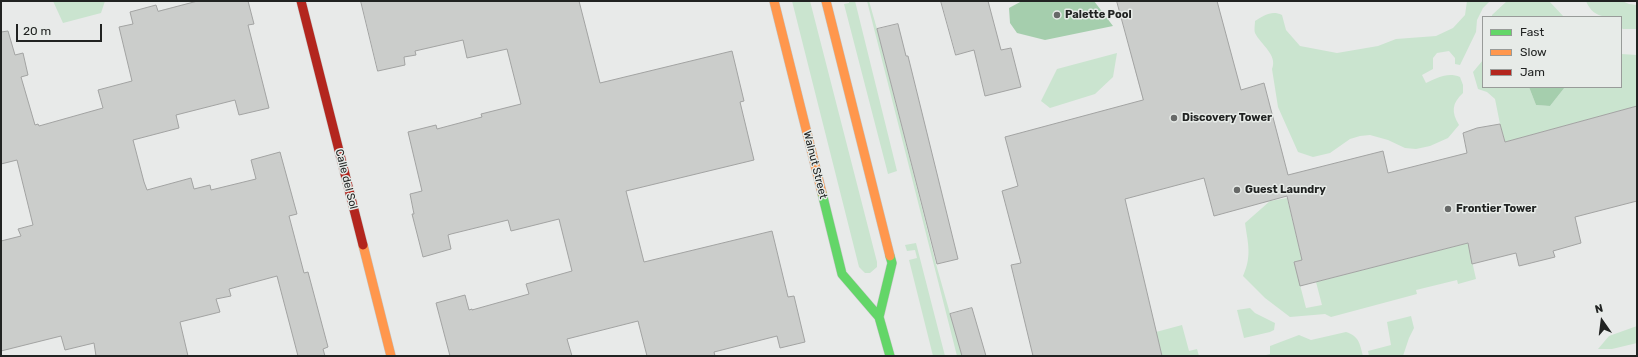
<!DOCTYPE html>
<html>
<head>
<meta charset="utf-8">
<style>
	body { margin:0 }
	#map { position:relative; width:1638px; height:357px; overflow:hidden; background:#e8eae9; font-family:Rubik,sans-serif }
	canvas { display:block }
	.frame { position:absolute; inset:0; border:2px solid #212322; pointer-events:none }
	.legend { position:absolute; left:1482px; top:16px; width:140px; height:72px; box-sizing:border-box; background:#e7ebe8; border:1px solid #989b99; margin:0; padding:5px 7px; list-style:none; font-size:12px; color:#212322 }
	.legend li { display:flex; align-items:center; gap:8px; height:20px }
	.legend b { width:20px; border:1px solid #989b99 }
	.north { position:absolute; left:1582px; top:301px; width:40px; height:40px; -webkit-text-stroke:3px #e7ebe8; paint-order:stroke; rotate:346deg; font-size:11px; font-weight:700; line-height:16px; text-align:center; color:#212322 }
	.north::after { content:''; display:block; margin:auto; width:14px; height:18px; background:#212322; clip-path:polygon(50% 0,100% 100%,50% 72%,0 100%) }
	.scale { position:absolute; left:16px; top:24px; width:86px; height:18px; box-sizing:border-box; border:2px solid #212322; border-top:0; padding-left:5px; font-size:12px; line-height:14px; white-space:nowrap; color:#212322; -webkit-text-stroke:3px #e7ebe8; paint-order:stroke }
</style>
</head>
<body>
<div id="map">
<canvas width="1638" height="357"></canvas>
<div class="frame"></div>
<ul class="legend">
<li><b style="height:5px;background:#63d668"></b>Fast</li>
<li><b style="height:5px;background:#ff974d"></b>Slow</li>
<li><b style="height:5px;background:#b3261e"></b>Jam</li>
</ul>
<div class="north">N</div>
<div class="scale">20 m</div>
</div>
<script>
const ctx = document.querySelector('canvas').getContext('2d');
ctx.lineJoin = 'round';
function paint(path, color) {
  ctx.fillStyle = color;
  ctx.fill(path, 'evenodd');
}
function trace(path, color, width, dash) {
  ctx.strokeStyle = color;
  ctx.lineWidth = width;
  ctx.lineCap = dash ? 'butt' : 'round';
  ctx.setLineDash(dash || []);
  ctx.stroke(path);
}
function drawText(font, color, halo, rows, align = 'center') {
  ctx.font = font + ' Rubik,sans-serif';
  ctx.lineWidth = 3;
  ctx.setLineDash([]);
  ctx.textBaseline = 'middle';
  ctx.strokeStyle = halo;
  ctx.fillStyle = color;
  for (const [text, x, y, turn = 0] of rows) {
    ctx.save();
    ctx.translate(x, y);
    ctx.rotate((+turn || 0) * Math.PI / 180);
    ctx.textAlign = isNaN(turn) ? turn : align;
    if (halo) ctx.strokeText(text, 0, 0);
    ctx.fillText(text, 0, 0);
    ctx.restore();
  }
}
const green = new Path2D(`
	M53,1H105L101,13L63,23Z
	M792,1H810L877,262V267L870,273H865L859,267Z
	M849,1H855L897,171L888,174L844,4L849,3Z
	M867,1H869L877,29L936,264L962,356H957Z
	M1467,1H1490L1483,8L1477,20L1476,32L1460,65L1455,64V58L1449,51L1437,53L1433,58V69L1422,75L1426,83C1438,78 1447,72 1460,77L1463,85V93C1452,103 1451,112 1459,125L1448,138L1430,146L1416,149L1405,148L1388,140L1370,135L1360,136L1350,139L1330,153L1313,157L1298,152L1278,107L1272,69C1278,55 1261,45 1255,33C1254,30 1255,24 1255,21C1264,16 1271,10 1282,15L1286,30L1300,46L1337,53L1378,46L1396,39L1436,36L1453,28L1465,15Z
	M1507,1H1549L1564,17H1492V15Z
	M1586,1H1622L1629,4L1637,5V29H1623L1621,28V17C1605,17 1593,18 1586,1Z
	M1117,53L1113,77L1095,94L1050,108L1041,101L1057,69Z
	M1621,54L1637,55V106L1505,142L1500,124L1495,99L1487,92L1478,89L1473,72L1483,60V87H1529L1536,105L1550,106L1565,87H1621Z
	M1287,198L1302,260L1294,262L1306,308L1322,305L1316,282L1468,243L1476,279L1458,284L1457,280L1416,290L1417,294L1331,317L1325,314L1290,317L1265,298L1243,276C1252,256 1248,244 1245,223L1270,201Z
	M916,243L945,356H933L909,260L917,258L915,250L907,251L905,245Z
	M1250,308L1255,313L1275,323L1274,330L1270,332L1244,338L1237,310Z
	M1411,316L1414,328L1409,338L1403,356H1369L1368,351L1391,345L1387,322Z
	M1182,325L1189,351L1197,349L1199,356H1162L1156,332Z
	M1637,326V343L1612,349H1598L1609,336Z
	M1346,332C1359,336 1360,344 1363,356H1262L1270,354V346L1299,335L1311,340Z`);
const water = new Path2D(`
	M1022,1H1094L1113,26L1045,40L1017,33L1010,23L1009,8Z
	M1529,87H1565L1550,106L1536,105Z`);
const building = new Path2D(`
	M198,1H248L254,24L248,25L269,108L239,115L235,100L176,115L179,128L133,140L144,182L147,190L191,178L194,189L210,185L211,190L256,179L251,160L280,152L297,214L289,216L304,273L308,272L328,347L323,349L325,356H298L277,276L229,289L231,296L216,299L220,312L180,322L188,356H96L94,343L65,350L61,336L1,351V241L21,236L18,229L33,225L17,160L1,164V32L8,31L15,55L23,53L28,75L21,77L35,125L38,124L39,126L103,108L98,90L132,81L119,27L133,24L130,12L156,5L158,11Z
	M361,1H579L600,83L732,51L744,101L740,102L754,160L626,191L644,262L772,231L788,297L794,296L805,342L780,348L777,336L714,352L715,356H647L638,321L567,339L572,356H450L436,303L465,295L469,310L472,309V310L529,294L526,284L572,271L559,219L511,231L508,220L451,234L448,235L451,249L423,257L412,214H414L410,194L422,191L408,132L436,125L437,129L482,117L481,114L521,104L507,49L467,58L463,40L415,51L416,55L404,57L405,65L378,71Z
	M941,1H988L1001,50L1011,48L1021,87L985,96L974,50L956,55Z
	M1117,1H1217L1241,90L1264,83L1288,175L1383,151L1388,173L1467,153L1463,133L1477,128L1500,124L1505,142L1637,106V201L1575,217L1581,243L1553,251L1555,257L1519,266L1516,253L1472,264L1468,243L1300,286L1294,262L1302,260L1287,196L1214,216L1204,178L1125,199L1162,356H1033L1011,265L1021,263L1002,191L1018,186L1005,137L1143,100Z
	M898,24L906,56H908L958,259L937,264L877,29Z
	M972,308L986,356H962L950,314Z`);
const fast = new Path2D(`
	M822,193L842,274L879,317L890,356
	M879,317L892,263L890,256`);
const slow = new Path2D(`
	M774,1L822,193
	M826,1L890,256
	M363,245L391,356`);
const jam = new Path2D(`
	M301,1L363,245`);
const markers = [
	[1057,15,4,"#676968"],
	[1174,118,4,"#676968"],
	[1237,190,4,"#676968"],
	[1448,209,4,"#676968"]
];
const poiNames = [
	["Palette Pool",1065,15],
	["Discovery Tower",1182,118],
	["Guest Laundry",1245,190],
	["Frontier Tower",1456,209]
];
const streetNames = [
	["Walnut Street",815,165,76],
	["Calle del Sol",346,179,76]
];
paint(green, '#cae4cf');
paint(water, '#a5cead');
paint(building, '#cbcdcb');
trace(building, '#a2a3a2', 1);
trace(fast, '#c4c6c5', 10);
trace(slow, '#c4c6c5', 10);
trace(jam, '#c4c6c5', 10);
trace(fast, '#63d668', 9);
trace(slow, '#ff974d', 9);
trace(jam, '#b3261e', 9);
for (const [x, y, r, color] of markers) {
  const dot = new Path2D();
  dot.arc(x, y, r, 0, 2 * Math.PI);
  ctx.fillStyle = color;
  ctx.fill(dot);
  trace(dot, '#e7ebe8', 1.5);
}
drawText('bold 11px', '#212322', '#e7ebe8', poiNames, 'left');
drawText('11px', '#212322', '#e7ebe8', streetNames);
</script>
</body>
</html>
